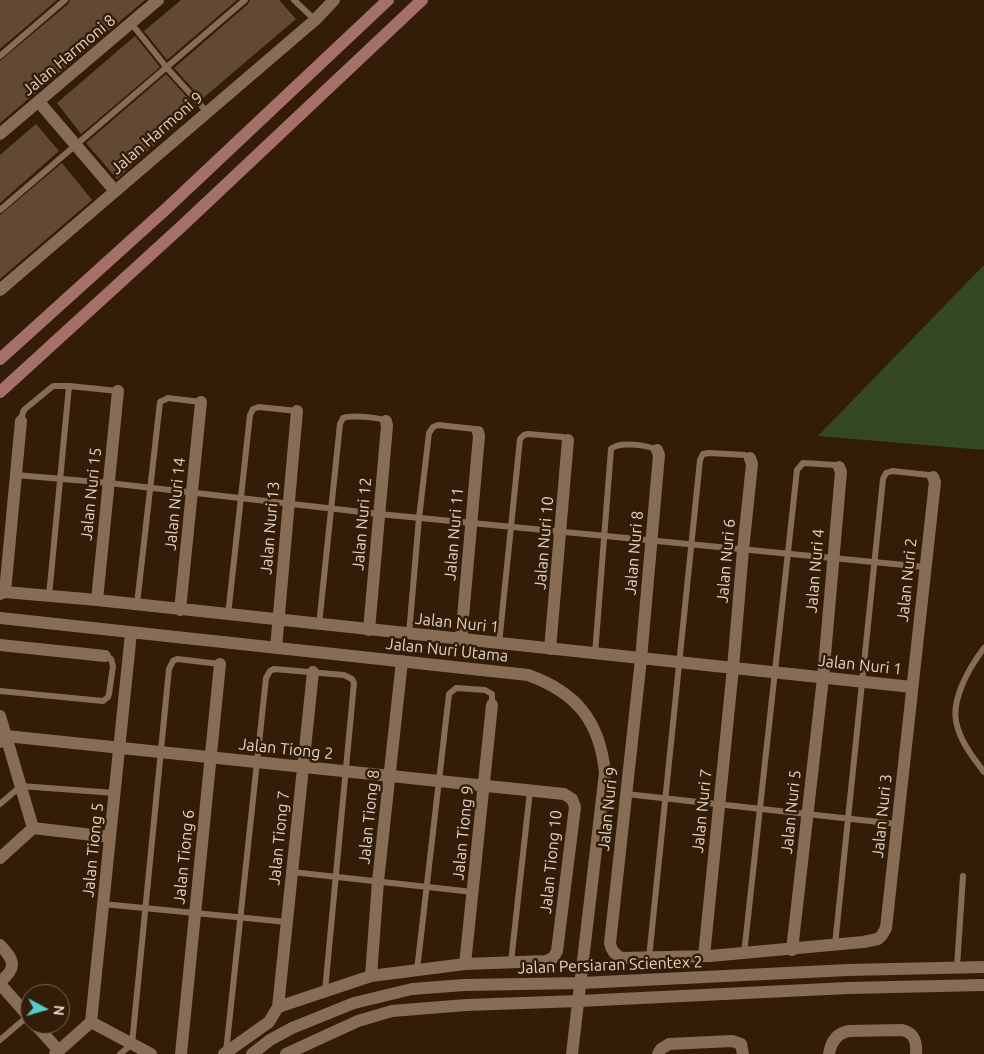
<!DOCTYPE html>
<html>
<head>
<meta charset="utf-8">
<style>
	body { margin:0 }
	#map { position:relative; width:984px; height:1054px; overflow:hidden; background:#331d08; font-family:Ubuntu,sans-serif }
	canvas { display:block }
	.north { position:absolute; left:20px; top:984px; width:50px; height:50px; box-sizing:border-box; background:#331d08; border:1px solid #796554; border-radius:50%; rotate:96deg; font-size:14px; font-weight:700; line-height:20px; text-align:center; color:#e1d2c5 }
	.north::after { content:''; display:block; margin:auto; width:18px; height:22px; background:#52cdce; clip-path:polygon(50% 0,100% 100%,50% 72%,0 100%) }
</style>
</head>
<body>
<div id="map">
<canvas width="984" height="1054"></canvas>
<div class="north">N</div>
</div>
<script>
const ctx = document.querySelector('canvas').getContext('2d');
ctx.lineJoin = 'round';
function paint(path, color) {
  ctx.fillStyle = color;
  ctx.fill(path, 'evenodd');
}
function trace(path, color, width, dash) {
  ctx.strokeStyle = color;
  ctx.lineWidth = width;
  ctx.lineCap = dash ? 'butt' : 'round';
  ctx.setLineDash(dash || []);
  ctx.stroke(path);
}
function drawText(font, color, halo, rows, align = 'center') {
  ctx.font = font + ' Ubuntu,sans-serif';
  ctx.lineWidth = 5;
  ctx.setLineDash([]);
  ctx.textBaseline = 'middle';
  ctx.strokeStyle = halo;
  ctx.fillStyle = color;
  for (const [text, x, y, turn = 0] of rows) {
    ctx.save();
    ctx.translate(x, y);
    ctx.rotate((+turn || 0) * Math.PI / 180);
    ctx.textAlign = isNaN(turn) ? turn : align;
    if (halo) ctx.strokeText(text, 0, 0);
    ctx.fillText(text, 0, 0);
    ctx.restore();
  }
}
const green = new Path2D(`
	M984,265V450L818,436Z`);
const building = new Path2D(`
	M0,0H57L0,49Z
	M70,0H145L0,123V61L68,4Z
	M181,0H237L167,60L144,31Z
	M250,0H279L296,19L202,99L174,68L248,4Z
	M135,36L160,67L81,134L57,103Z
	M166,74L196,107L117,179L86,143Z
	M36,124L59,151L0,203V155Z
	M62,163L92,200L0,279V215Z`);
const service = new Path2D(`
	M294,0L315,20
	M131,23L167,68L207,112
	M0,56L65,0
	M0,210L245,0
	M69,386L118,391
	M21,421L23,412L25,409L53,386H69L49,596
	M16,475L109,483L379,514L925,567
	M137,604L160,402L168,398L201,402
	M228,615L250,415L253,409L259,407L297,411
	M319,625L340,424L343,418C351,415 379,417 386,421
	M409,634L419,518L429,433L433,427L438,425L475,429L478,432
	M499,644L520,439L524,435L528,434L563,437L568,440
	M984,648C969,668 948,703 958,729C963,745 974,759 984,772
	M595,654L611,449C618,441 648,445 657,450
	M0,691L103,701L108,697L109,694L113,666L111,659L105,656
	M626,794L897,824
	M0,804L21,786L115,793
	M292,872L473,892
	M103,904L287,922
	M835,945L883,479L886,473L892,471L929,475L933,477
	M744,954L797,470L803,463L835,465L839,467
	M649,958L700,460L703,454L709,453L745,455L750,458
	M511,962L530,791
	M957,967L963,876
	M417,970L449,694L456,688L485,690L492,694V705
	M0,1040L28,1016
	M226,1052L266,678L270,671L274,669L344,675L352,679L354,683L325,991
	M120,1054L132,1044L169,669L173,661L177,659L220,664`);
const minor = new Path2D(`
	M39,102L115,191
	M0,134L158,0
	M0,290L315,20L334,0
	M657,450L659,455L641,659L610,943C611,950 615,955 622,958L710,956L863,942L878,939L882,935L886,928L935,482L933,477
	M5,592L21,421
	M0,594L5,592L97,600L912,687
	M97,600L118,391
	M180,610L201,402
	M0,618L528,675C576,692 600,721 605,773L572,1054
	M369,630L387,426L386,421
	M461,640L479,436L478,432
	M0,645L105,656
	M276,648L297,411
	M550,649L568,440
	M0,716L33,828
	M0,742L6,736L564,794L572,799L575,807L557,951L553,958L546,961L465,964L371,976L278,1007L269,1022L224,1054
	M0,858L33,828L110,837
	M0,945C14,960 18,967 0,982
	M792,950L823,678L841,472L839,467
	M704,956L733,668L743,550L752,464L750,458
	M465,964L492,705
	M371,976L378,881L402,661
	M0,984L30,1018
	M278,1007L313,672
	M91,1022L151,1054
	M35,1024L59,1051
	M55,1054L91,1022L131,633
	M181,1054L220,664
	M658,1054L661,1049L669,1044L732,1041L741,1044L743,1054
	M829,1054C831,1042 837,1033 849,1031L902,1030C915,1033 917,1042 916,1054`);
const tertiary = new Path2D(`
	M252,1054L270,1040L292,1028L354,1003L412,989L464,985L581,983L848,970L984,967
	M286,1054L358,1021L392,1011L466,1005L579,1001L848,988L984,985`);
const secondary = new Path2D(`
	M0,359L166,209L388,0
	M0,392L182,226L422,0`);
const streetNames = [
	["Jalan Harmoni 8",69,55,-40],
	["Jalan Harmoni 9",157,133,-41],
	["Jalan Nuri 15",91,494,-84],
	["Jalan Nuri 14",175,504,-84],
	["Jalan Nuri 12",362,524,-85],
	["Jalan Nuri 13",270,528,-85],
	["Jalan Nuri 11",454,534,-85],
	["Jalan Nuri 10",544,543,-85],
	["Jalan Nuri 8",634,553,-85],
	["Jalan Nuri 6",726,561,-85],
	["Jalan Nuri 4",815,571,-85],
	["Jalan Nuri 2",907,580,-84],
	["Jalan Nuri 1",457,623,6],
	["Jalan Nuri Utama",447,650,6],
	["Jalan Nuri 1",860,665,6],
	["Jalan Tiong 2",286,749,6],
	["Jalan Nuri 9",608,809,-84],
	["Jalan Nuri 7",702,811,-84],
	["Jalan Nuri 5",791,812,-84],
	["Jalan Nuri 3",882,816,-84],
	["Jalan Tiong 8",369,817,-84],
	["Jalan Tiong 9",463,833,-84],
	["Jalan Tiong 7",279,838,-84],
	["Jalan Tiong 5",93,850,-84],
	["Jalan Tiong 6",184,857,-84],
	["Jalan Tiong 10",551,862,-84],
	["Jalan Persiaran Scientex 2",610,965,-2]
];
paint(green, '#344824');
paint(building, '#624934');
trace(service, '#876c56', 6);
trace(minor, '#876c56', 12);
trace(tertiary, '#876c56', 12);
trace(secondary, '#a57068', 12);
drawText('16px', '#e1d2c5', '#331d08', streetNames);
</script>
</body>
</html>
